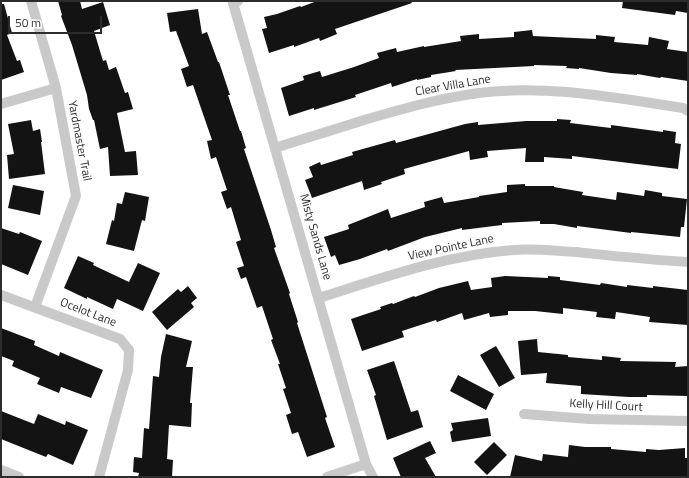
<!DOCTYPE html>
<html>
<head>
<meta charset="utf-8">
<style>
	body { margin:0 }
	#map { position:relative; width:689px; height:478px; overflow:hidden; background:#fff; font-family:"Titillium Web",sans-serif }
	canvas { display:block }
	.frame { position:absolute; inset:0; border:2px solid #2c2c2c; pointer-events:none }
	.scale { position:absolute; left:8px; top:16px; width:94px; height:18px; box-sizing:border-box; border:2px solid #2c2c2c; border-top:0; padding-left:5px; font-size:12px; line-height:14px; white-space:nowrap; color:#2c2c2c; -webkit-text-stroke:3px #fff; paint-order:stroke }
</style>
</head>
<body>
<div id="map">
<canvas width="689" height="478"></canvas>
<div class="frame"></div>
<div class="scale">50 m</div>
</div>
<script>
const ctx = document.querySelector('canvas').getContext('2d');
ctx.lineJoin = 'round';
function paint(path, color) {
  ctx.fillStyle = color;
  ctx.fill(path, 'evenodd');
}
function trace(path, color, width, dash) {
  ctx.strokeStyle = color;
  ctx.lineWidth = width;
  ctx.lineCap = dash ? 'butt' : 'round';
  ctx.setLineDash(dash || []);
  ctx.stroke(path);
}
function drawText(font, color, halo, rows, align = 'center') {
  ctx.font = font + ' "Titillium Web",sans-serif';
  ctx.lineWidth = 4;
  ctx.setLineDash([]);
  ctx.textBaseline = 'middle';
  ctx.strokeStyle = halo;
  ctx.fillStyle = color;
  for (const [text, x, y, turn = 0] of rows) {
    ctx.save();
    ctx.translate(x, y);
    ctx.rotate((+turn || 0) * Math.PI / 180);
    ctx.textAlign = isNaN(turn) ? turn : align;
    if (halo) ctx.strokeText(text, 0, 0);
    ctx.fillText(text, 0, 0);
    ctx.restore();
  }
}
const building = new Path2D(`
	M58,1H80L82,9L103,2L110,25L94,31L103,61L106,60L109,70L116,67L125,93L128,92L133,109L117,113L125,152L136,151L138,175L110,176L108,147L100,149L94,120H93L89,109L87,95L72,45L61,16L62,15Z
	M317,1H411L412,3L335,29L337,34L320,41L319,38L294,47V45L269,53L262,29L267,28L264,17L277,14L300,6L301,7Z
	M623,1H688V13L676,11L675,15L622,8Z
	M1,4H4L12,33L7,35L17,61L20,60L24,72L1,80Z
	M198,9L202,34L207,32L218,62H219L230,95H228L240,131H241L246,148L244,149L271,230L276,247L274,248L290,293L289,294L298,322L297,323L327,417L325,418L335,447L307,457L298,432L292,434L286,415L291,413L283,389L286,388L278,364H280L271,340L273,339L262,306L257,308L246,277L241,279L237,268L244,266L236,242L241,240L231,207L227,209L221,192L227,190L216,157L211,159L207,141L212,140L193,85L187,87L181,69L189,66L176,31L170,32L167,13Z
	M532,30L533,36L596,39V35L615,37L614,42L648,45L649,37L669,41L667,49L688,52V81L661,77L660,78L637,74V75L611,73L579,68V69L566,68L567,66L534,65V66L455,70L456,71L431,75V77L417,80V79L392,87L391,83L355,95L356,97L343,101L314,110V108L289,116L281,88L304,80L303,76L320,71L322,77L354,67L379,58L377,53L396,48L397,52L424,46V47L461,41L460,36L479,34V39L514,37V32Z
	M557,119L571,120L570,123L611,128V125L663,132V130L676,132L675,143L681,144L678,169L572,156V159L544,157V162H525L526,148L487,151L488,157L470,160L469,151L404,169L405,174L381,182L382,184L364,190L362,181L312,198L305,180L313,177L309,167L320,162L321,165L353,155L352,152L395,140L396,143L465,124L478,122V125L526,121H557Z
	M31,120L33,131L40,129L42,142H41L45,174L9,179L7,155L14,154L8,124Z
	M525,184V186H554V187L583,192L582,195L616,200L617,192L644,196L645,190L662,193V196L687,199L684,227H681L680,237L631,232V233L577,226V228L554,224H540V221L502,223V225L462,230V228L425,237L388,251L387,249L360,259L339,265L335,255L331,257L324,237L349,229L348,225L388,209L391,218L425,207L424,202L442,197L444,203L479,197V196L507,192V185Z
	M13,185L44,191L40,215L8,208Z
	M125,192L149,197L145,221L142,220L134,251L106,244L112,220L114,221L117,203L122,204Z
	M1,228L19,234L20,232L42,241L28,275L1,264Z
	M78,256L94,263L93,265L129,282L138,263L160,273L143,311L117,299L113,309L87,297V299L64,288Z
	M505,276L548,278V276L560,277V280L600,285L601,283L627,287V285L653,288V286L688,290V325L649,322L650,317L616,312L615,319L596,317L597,312L563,308V314L535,311H508V315L490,317L489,313L464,320L462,313L437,322L436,320L402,331L404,337L362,351L351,319L381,309L380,307L392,303L393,304L414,296L415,297L439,288L468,281L471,290L492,287L491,278Z
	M188,286L197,298L191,303L194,307L167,330L152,312L178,289L181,292Z
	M1,328L35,341L34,345L59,356L60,352L103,370L91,398L61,387L59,393L37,384L40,378L12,366L14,361L1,356Z
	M166,334L192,341L186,367H193L190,403H192L191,427L169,425L167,459L173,460L172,477H138L139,473L133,472L134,457L142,458L144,428L149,429L153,376L159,377L161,357Z
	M537,339L538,352L568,355V357L602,360V356L621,358L620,361L676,362L675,367L688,366V396L647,395V397H629L581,394V386L546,383L547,373L521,375L518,341Z
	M496,346L515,378L499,387L480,355Z
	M394,361L411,412L418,410L423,427L387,440L374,396L376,395L367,370Z
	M458,375L494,394L486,410L450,391Z
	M1,411L34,424L38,414L65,425L66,421L88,430L73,465L48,454L46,457L1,439Z
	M488,418L491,436L452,442L450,432L453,430L451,423Z
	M430,441L436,453L425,458L436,477H401L393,458Z
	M494,442L507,455L487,475L474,462Z
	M569,445L585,447H611V449L646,452V449L659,450L685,448V458H688V477H510L515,455L542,461L543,454L568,457Z`);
const minor = new Path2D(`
	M31,1L56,88L76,196L35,307
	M238,1L233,3L366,464L373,477
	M1,104L56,88
	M275,148C305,138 334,130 364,120C402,109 440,98 479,93C546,84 616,98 683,108L688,111
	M1,295L120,339L129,350L128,370L99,477
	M319,298C382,278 446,255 513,250C533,248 556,251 576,252C614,256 651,260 688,262
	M524,414L589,419L688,421
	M1,470L19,477
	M327,477L366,464`);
const streetNames = [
	["Clear Villa Lane",453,86,-10],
	["Yardmaster Trail",79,141,79],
	["Misty Sands Lane",315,237,74],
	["View Pointe Lane",451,248,-12],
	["Ocelot Lane",88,313,21],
	["Kelly Hill Court",606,406,3]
];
paint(building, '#131313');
trace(minor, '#c9c9c9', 10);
drawText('12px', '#2c2c2c', '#fff', streetNames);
</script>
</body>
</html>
